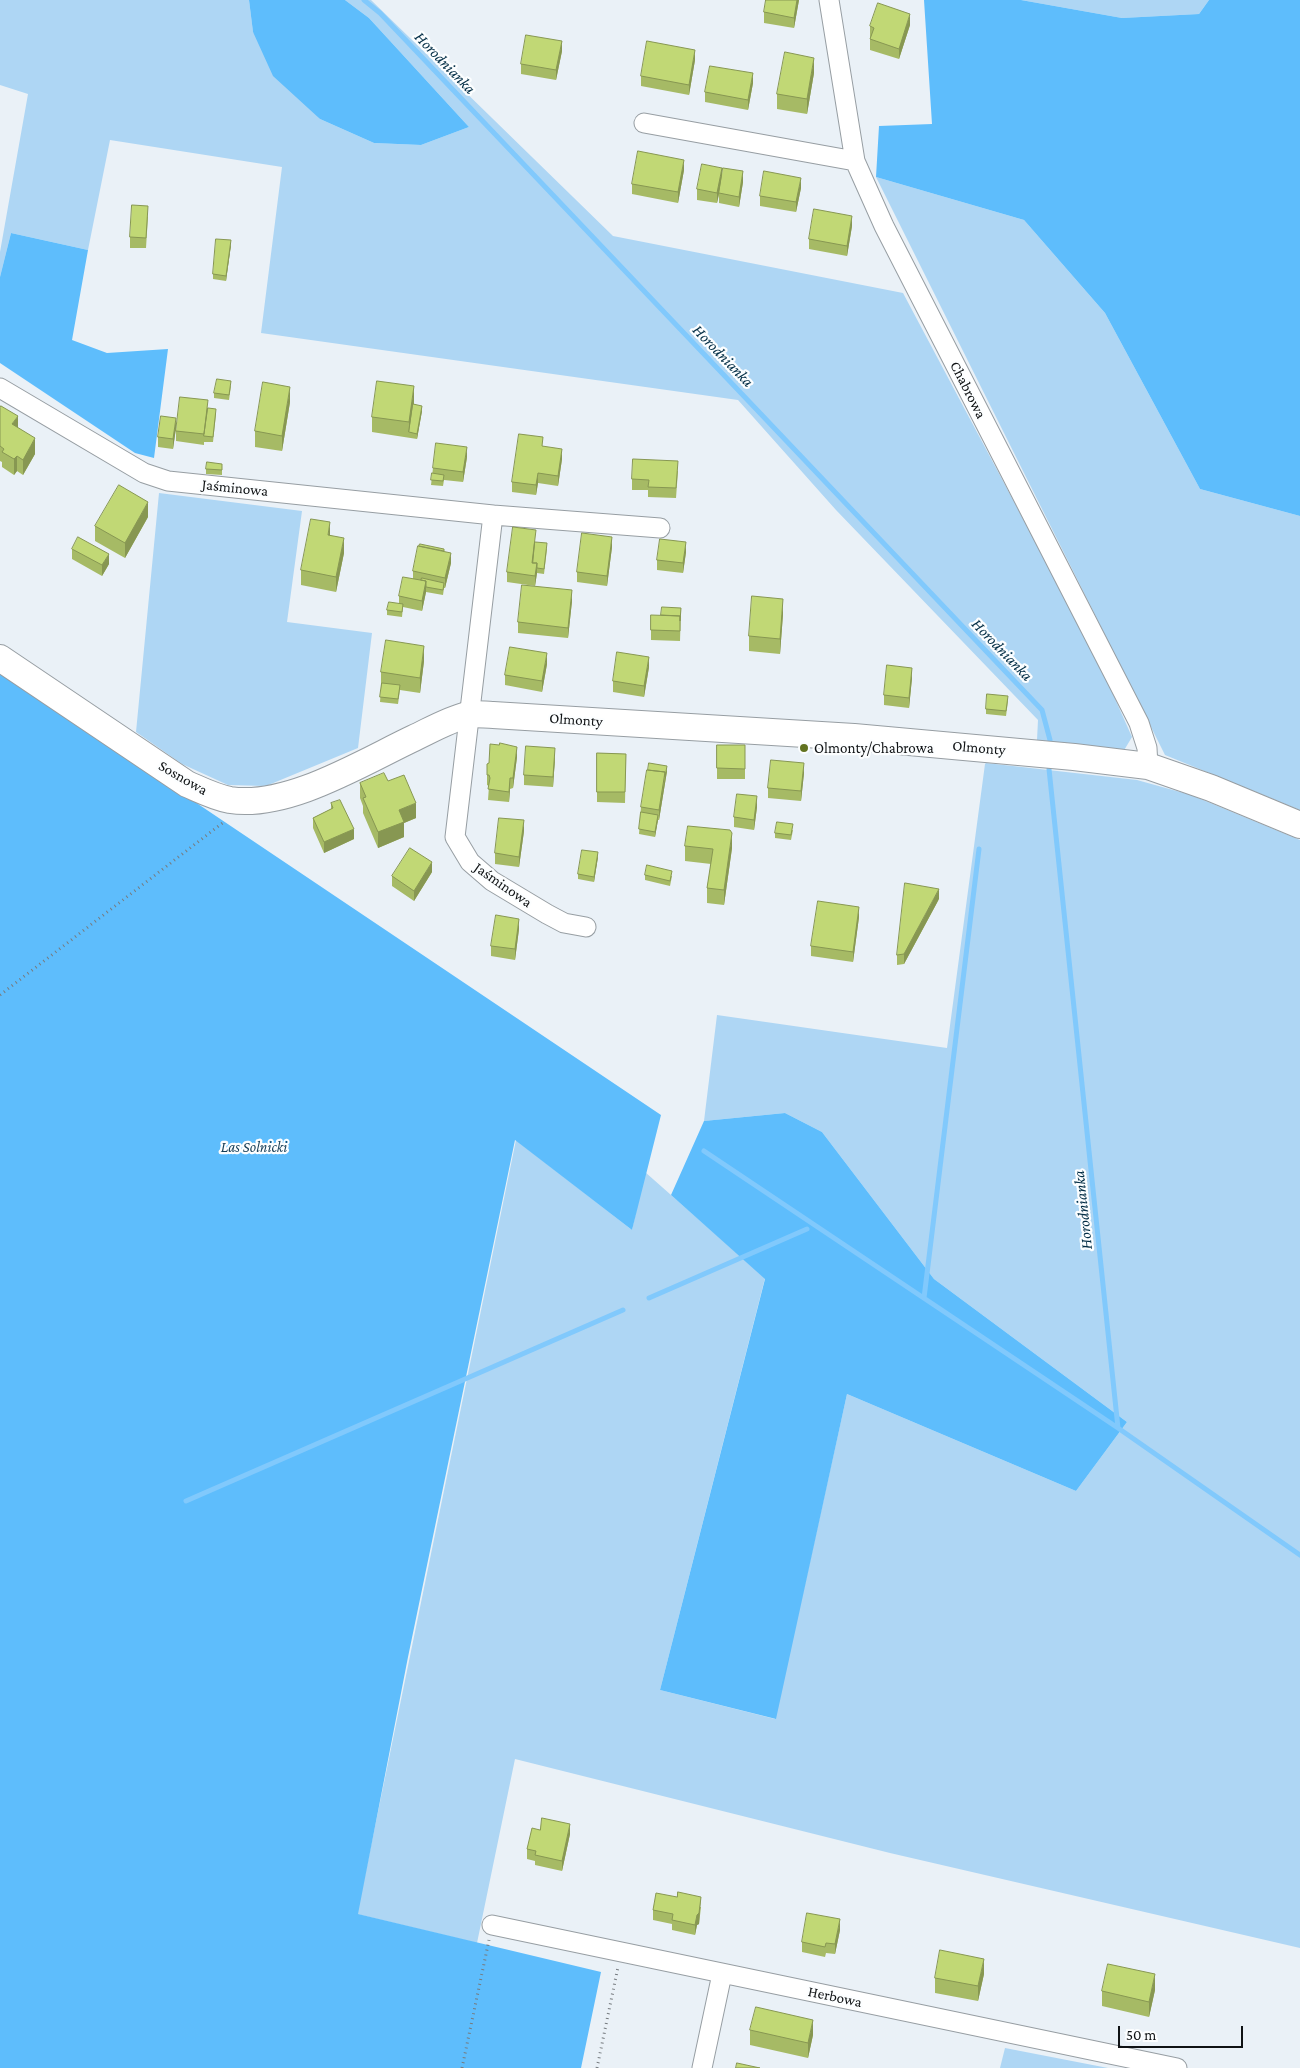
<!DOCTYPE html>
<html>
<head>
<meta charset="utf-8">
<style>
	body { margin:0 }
	#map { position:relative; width:1300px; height:2068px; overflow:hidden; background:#eaf1f7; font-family:"Crimson Pro",serif }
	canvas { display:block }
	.scale { position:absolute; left:1118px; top:2026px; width:125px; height:22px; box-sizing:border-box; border:2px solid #0f1214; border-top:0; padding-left:6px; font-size:15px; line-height:18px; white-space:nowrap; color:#0f1214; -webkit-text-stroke:4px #fcfeff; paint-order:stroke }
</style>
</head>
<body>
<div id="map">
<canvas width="1300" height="2068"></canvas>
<div class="scale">50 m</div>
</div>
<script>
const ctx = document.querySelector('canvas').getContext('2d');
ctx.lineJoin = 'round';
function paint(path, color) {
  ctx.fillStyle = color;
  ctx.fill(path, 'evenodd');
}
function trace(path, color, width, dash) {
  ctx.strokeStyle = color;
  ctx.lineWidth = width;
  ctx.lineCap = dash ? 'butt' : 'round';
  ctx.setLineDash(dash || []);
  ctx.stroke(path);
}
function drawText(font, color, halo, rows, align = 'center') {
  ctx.font = font + ' "Crimson Pro",serif';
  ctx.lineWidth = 4.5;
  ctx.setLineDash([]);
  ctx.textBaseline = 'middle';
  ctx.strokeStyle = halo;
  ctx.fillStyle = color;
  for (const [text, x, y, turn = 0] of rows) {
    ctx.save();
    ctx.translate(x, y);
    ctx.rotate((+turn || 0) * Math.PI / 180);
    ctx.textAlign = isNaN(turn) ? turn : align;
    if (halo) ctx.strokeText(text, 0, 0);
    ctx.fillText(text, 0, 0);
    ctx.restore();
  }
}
const green = new Path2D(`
	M0,0H249L253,32L320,119L374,143L421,145L469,127L369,18L345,0H371L613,236L903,293L1096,656L1132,737L1123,752L1037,740L1038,720L836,510L738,400L261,333L282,167L110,140L88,250L11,233L0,277V252L28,94L0,85Z
	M1021,0H1209L1199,14L1122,18Z
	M876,177L1024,220L1105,313L1200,489L1300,516V810L1165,755Z
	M159,493L302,511L287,622L372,633L358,748L266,786L228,785L182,764L136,732Z
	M986,763L1137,780L1191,795L1300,840V1948L890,1853L515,1759L477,1943L357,1914L516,1140L632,1230L645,1172L765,1278L660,1690L775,1719L847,1394L1076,1491L1127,1422L934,1279L822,1132L785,1113L704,1121L717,1015L947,1048L985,764Z
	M1005,2048L1108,2068H1000Z`);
const forest = new Path2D(`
	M249,0H345L369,18L469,127L421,145L374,143L320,119L273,76L253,32Z
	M924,0H1021L1122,18L1199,14L1209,0H1300V516L1200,489L1105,313L1024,220L876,177L879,126L932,124Z
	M11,233L88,250L72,340L107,353L168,349L154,458L135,453L0,363V277Z
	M0,671L661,1115L632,1230L515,1140L408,1657L358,1914L601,1972L581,2068H0Z
	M785,1113L822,1132L934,1279L1127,1422L1076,1491L847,1394L776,1719L660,1690L765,1279L671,1195L704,1121Z`);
const stream = new Path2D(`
	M364,0L380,13L1042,710L1050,740
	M1049,769L1118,1428L1300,1555
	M704,1151L1118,1428
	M649,1298L807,1229
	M924,1298L979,849
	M186,1501L623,1310`);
const path = new Path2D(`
	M0,995L225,821
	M462,2068L489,1940
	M597,2068L618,1967`);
const street = new Path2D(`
	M829,0L855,161L884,226L1139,723L1147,748L1148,766
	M644,123L855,161
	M0,388L144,473L168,481L493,515L660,528
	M493,515L455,837L470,862L492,881L547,914L564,923L586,927
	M492,1925L1177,2068
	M702,2068L722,1974`);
const secondary = new Path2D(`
	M0,658L187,784C201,790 214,797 230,800C288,809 363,762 414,738C431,730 448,720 467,715C475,713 485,715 493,715L854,737L1074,757L1148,766L1211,788L1300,825`);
const wall = new Path2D(`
	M799,0L794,28L764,23V12Z
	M910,25L899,59L870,50V39L871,37H870V26Z
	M562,51L556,80L521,74V64Z
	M695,60L689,95L641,86V76Z
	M814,73L807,114L777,109V94Z
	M753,83L748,110L705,102V92Z
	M684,170L678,203L632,194V184Z
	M722,176L743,182L739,207L719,203V195L717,203L697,200V189Z
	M801,188L796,212L760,206V196Z
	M148,216L146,248H130V237Z
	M852,226L847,256L809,249V239Z
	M231,245L226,281L213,279V274Z
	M231,386L229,400L214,398V393Z
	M414,401V404L422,411L417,439L372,432V417Z
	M290,402L282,451L255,447V431Z
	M0,408L18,428L35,454L23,475L17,471L14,475L2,467V462L0,461Z
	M208,408L216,414L213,442H204V445L176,441V431Z
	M176,428L173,449L158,447V437Z
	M543,446L562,459L558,486L538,483L536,495L512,492V482Z
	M467,457L463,482L444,480L443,486L431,485L433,468Z
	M222,464V475L206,474V469Z
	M678,471L676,498L648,497V490H632V479Z
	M148,517L125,558L95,541V526Z
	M330,535L344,553L336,592L301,585V570Z
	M536,542L547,549L544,574L537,573L535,586L507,582V572Z
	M612,547L607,586L577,582V572Z
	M72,549L109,564L102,576L72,559Z
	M444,551L451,563L445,588H444L443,595L426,592L422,611L403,607L402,617L387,615V610L399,603V596L413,579V571Z
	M686,552L683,573L657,570V560Z
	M572,601L568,638L518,633V622Z
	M681,608L680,641L651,640V630Z
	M783,614L780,654L749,651V636Z
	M424,661L420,693L400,690L398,704L380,702L381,688V672Z
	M547,664L542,692L505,685V675Z
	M649,667L644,697L613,692V681Z
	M912,678L909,708L884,705V695Z
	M1008,701L1006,716L986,714V709Z
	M717,745H745V779H717Z
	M597,753L626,754L625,803L597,802Z
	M517,757L513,788L510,789L509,802L488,800L489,786L487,785V764Z
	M555,758L553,787L524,785V775Z
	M667,771L659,820H658L655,837L639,834L641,807Z
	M804,773L801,801L768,798V788Z
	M388,781L416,818L404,823V837L378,848L363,813V806L360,798V783Z
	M331,803L354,839L324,853L313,828V818L331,809Z
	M757,807L754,830L734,827V817Z
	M793,830L791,840L775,838V833Z
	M524,831L519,867L495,864V853Z
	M685,846L732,848L724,905L707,903V888L711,864L685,861Z
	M598,857L594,882L578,879V874Z
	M432,872L414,901L392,886V876Z
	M645,875L672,876L670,886L645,880Z
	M939,899L904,964L897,965V955Z
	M859,917L853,962L811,956V946Z
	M519,929L515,960L491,956V946Z
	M540,1830L570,1834L562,1871L535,1865V1861L527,1859V1849Z
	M701,1907L699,1924L697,1925L695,1935L672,1930V1924L653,1920V1910Z
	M840,1930L835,1954L826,1953L825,1957L802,1952V1942Z
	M984,1974L978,2001L935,1993V1978Z
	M1155,1990L1149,2017L1102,2006V1991Z
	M750,2030L813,2035L808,2058L750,2045Z`);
const shadedWall = new Path2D(`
	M797,0H799L794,28V18Z
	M910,14V25L899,59V49Z
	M562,41V51L556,80V70Z
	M695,50V60L689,95V85Z
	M814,58V73L807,114V99Z
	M753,73V83L748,110V100Z
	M684,160V170L678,203V192Z
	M722,168V178L717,203V193Z
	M743,171V182L739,207V197Z
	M801,178V188L796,212V202Z
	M852,216V226L847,256V246Z
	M231,240V245L226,281V276Z
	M414,386V401L410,432H409V422Z
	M290,387V402L282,451V436Z
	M422,406V411L417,439V434Z
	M18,416V431L12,424Z
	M176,418V428L173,449V439Z
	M35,438V454L23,475V460Z
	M467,447V457L463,482V472Z
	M562,449V459L558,486V476Z
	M17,456V471L14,475V459Z
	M538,473V483L536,495V485Z
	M148,502V517L125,558V543Z
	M330,522V538L328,535Z
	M612,537V547L607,586V576Z
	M344,538V553L336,592V577Z
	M686,542V552L683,573V563Z
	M451,553V563L445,588V578Z
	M109,554V564L102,576V565Z
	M537,563V573L535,586V576Z
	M426,581V592L422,611V601Z
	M572,590V601L568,638V628Z
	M783,599V614L780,654V639Z
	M424,646V661L420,693V678Z
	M547,653V664L542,692V681Z
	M649,657V667L644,697V686Z
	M912,668V678L909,708V698Z
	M517,747V757L513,788V778Z
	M555,748V758L553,787V777Z
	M804,763V773L801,801V791Z
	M667,766V771L659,820V810Z
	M510,778V789L509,802V792Z
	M757,796V807L754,830V820Z
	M416,803V818L404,823V837L378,848V832L399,810Z
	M658,815V820L655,837V832Z
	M524,820V831L519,867V857Z
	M354,829V839L324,853V842Z
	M732,833V848L724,905V890Z
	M598,852V857L594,882V877Z
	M432,862V872L414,901V891Z
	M939,889V899L904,964V954Z
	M859,907V917L853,962V952Z
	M519,919V929L515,960V949Z
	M570,1824V1834L562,1871V1861Z
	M701,1897L699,1924L697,1925L695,1935V1925Z
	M840,1919V1930L835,1954V1944Z
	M984,1959V1974L978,2001V1986Z
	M1155,1974V1990L1149,2017V2002Z
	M813,2020V2035L808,2058V2043Z`);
const building = new Path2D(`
	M766,0H797L794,18L764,12Z
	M878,3L910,14L899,49L870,39L874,28L870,26Z
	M526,35L562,41L556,70L521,64Z
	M647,41L695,50L689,85L641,76Z
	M785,52L814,58L807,99L777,94Z
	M710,66L753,73L748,100L705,92Z
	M638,151L684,160L678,192L632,184Z
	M702,164L722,168L717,193L697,189Z
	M723,168L743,171L739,197L719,193Z
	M764,171L801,178L796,202L760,196Z
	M132,205L148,206L146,238L130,237Z
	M814,209L852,216L847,246L809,239Z
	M216,239L231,240L226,276L213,274Z
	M217,379L231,381L229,395L214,393Z
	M377,381L414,386L409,422L372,417Z
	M263,382L290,387L282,436L255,431Z
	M180,397L208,400L204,434L176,431Z
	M413,404L422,406L417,434L409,432Z
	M1,406L18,416L12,424L35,438L23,460L17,456L14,459L2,452L4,449L0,446V408Z
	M208,408L216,409L213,437L204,436Z
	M161,416L176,418L173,439L158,437Z
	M519,434L543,437L542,446L562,449L558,476L538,473L536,485L512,482Z
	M436,443L467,447L463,472L433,468Z
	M633,459L678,461L676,488L648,487L649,480L632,479Z
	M207,462L222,464V470L206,469Z
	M432,473L444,475L443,481L431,480Z
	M119,485L148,502L125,543L95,526Z
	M311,519L330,522L328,535L344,538L336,577L301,570Z
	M513,527L536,530L532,563H537L535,576L507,572Z
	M582,533L612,537L607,576L577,572Z
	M78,537L109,554L102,565L72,549Z
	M660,539L686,542L683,563L657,560Z
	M535,542L547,543L544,569L537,568V563H533Z
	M420,544L444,549V551L419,546Z
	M418,546L451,553L445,578L413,571Z
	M403,577L426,581L422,601L399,596Z
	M422,578L444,583L443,590L426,587V581L421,580Z
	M522,585L572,590L568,628L518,622Z
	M752,596L783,599L780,639L749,636Z
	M389,602L403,604L402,612L387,610Z
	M662,607L681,608L680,621V616L661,615Z
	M651,615L680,616V631L651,630Z
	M386,640L424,646L420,678L381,672Z
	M510,647L547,653L542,681L505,675Z
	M617,652L649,657L644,686L613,681Z
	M887,665L912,668L909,698L884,695Z
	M382,683L400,685L398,699L380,697Z
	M987,694L1008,696L1006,711L986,709Z
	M500,743L517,747L513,778H510L509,792L488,789L490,778L489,775H487V764L489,763L490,744L499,745Z
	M717,745H745V769L717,768Z
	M526,746L555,748L553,777L524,775Z
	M597,753L626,754L625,792H597Z
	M771,760L804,763L801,791L768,788Z
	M649,763L667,766L665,777V772L648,770Z
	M647,770L665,772L659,810L641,807Z
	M384,773L388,781L404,775L416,803L399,810L404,822L378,832L363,798L366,797L360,783Z
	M737,794L757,796L754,820L734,817Z
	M340,800L354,829L324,842L313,818L333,808L331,803Z
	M641,812L658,815L655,832L639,829Z
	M499,818L524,820L519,857L495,853Z
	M777,822L793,824L791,835L775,833Z
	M688,826L730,830L732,833L724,890L707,888L713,849L685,846Z
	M410,848L432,862L414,891L392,876Z
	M582,850L598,852L594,877L578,874Z
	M647,865L672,871L670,881L645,875Z
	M905,883L939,889L904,954L897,955Z
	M818,901L859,907L853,952L811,946Z
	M496,915L519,919L515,949L491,946Z
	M542,1818L570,1824L562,1861L535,1855L536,1851L527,1849L532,1828L540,1830Z
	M678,1892L701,1897L699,1913L697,1915L695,1925L672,1920L673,1914L653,1910L656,1893L677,1897Z
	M807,1913L840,1919L835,1944L826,1943L825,1947L802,1942Z
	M940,1950L984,1959L978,1986L935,1978Z
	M1108,1964L1155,1974L1149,2002L1102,1991Z
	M756,2007L813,2020L808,2043L750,2030Z
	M737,2063L760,2068H736Z`);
const markers = [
	[804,748,5,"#627320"]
];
const streetNames = [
	["Chabrowa",968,390,63],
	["Jaśminowa",235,488,6],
	["Olmonty",576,720,4],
	["Olmonty",979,748,5],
	["Sosnowa",183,778,30],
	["Jaśminowa",503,885,35],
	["Herbowa",835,1997,12]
];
const poiNames = [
	["Olmonty/Chabrowa",814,748]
];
const parkNames = [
	["Las Solnicki",254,1147]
];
const waterNames = [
	["Horodnianka",445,63,46],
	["Horodnianka",723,356,46],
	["Horodnianka",1002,650,46],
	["Horodnianka",1083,1210,-96]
];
paint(green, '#aed6f4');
paint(forest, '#5ebdfc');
trace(stream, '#81c9fc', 5);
trace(street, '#979ea3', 21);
trace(secondary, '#979ea3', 28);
trace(path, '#767b7f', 3, [1, 4]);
trace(street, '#fff', 19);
trace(secondary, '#fff', 26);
paint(wall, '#a6ba65');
paint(shadedWall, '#879752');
paint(building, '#c1d875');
trace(building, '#879752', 1);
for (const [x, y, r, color] of markers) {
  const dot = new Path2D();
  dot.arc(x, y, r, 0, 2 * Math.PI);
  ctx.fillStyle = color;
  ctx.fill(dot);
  trace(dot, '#fcfeff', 2);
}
drawText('15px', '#0f1214', '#fcfeff', streetNames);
drawText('15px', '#0f1214', '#fcfeff', poiNames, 'left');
drawText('italic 15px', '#153d56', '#fcfeff', parkNames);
drawText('italic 16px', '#022d45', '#fcfeff', waterNames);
</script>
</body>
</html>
